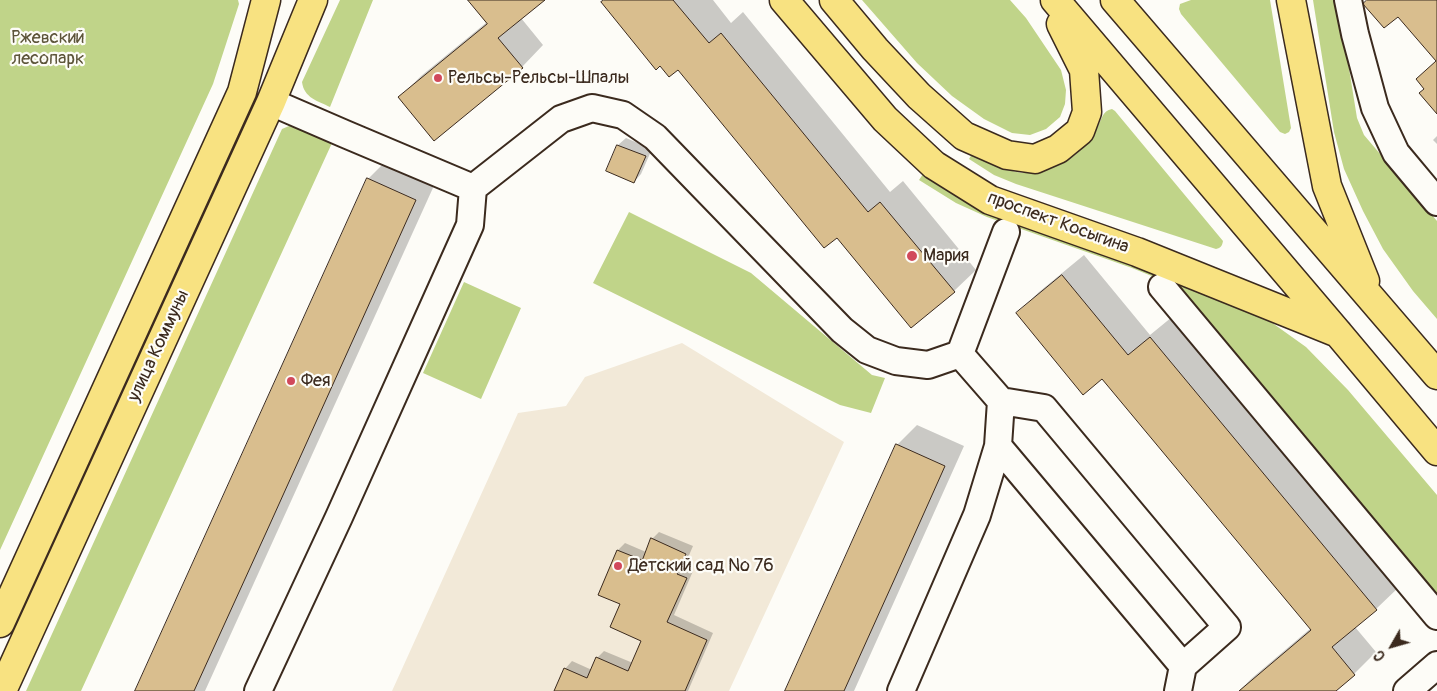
<!DOCTYPE html>
<html>
<head>
<meta charset="utf-8">
<style>
	body { margin:0 }
	#map { position:relative; width:1437px; height:691px; overflow:hidden; background:#fdfcf7; font-family:Pangolin,sans-serif }
	canvas { display:block }
	.north { position:absolute; left:1367px; top:621px; width:50px; height:50px; -webkit-text-stroke:4px #fdfcf7; paint-order:stroke; rotate:232deg; font-size:14px; font-weight:700; line-height:20px; text-align:center; color:#3b2a1e }
	.north::after { content:''; display:block; margin:auto; width:18px; height:22px; background:#3b2a1e; clip-path:polygon(50% 0,100% 100%,50% 72%,0 100%) }
</style>
</head>
<body>
<div id="map">
<canvas width="1437" height="691"></canvas>
<div class="north">С</div>
</div>
<script>
const ctx = document.querySelector('canvas').getContext('2d');
ctx.lineJoin = 'round';
function paint(path, color) {
  ctx.fillStyle = color;
  ctx.fill(path, 'evenodd');
}
function trace(path, color, width, dash) {
  ctx.strokeStyle = color;
  ctx.lineWidth = width;
  ctx.lineCap = dash ? 'butt' : 'round';
  ctx.setLineDash(dash || []);
  ctx.stroke(path);
}
function drawText(font, color, halo, rows, align = 'center') {
  ctx.font = font + ' Pangolin,sans-serif';
  ctx.lineWidth = 4.5;
  ctx.setLineDash([]);
  ctx.textBaseline = 'middle';
  ctx.strokeStyle = halo;
  ctx.fillStyle = color;
  for (const [text, x, y, turn = 0] of rows) {
    ctx.save();
    ctx.translate(x, y);
    ctx.rotate((+turn || 0) * Math.PI / 180);
    ctx.textAlign = isNaN(turn) ? turn : align;
    if (halo) ctx.strokeText(text, 0, 0);
    ctx.fillText(text, 0, 0);
    ctx.restore();
  }
}
const built = new Path2D(`
	M682,343L844,442L729,691H392L518,413L566,406L585,377Z`);
const green = new Path2D(`
	M0,0H238L239,4L213,84L0,550Z
	M340,0H373L330,107C318,101 304,98 302,82Z
	M862,0H1010L1026,18L1061,70L1066,90L1065,104L1060,117L1046,129L1030,135L1012,133L984,119L952,96L917,63Z
	M1191,0H1270L1291,128L1289,132L1285,134L1280,132L1181,14L1179,9L1180,4Z
	M1313,0H1338L1357,118L1364,135L1437,221V319L1413,291L1383,249L1363,211L1344,169L1334,132Z
	M1112,109L1115,111L1223,241C1222,246 1221,248 1216,249L1016,184L994,175L969,159L972,154C988,162 1005,171 1023,173C1026,173 1031,172 1034,172C1064,168 1084,152 1098,126C1102,119 1102,111 1112,109Z
	M289,126L296,127L332,143L81,691H26L282,129Z
	M923,174L959,196L1243,307L1271,322L1306,347L1348,390L1437,495V605L1171,284L1132,268L987,217L956,203L919,180Z
	M629,212L751,273L872,375L885,378L871,413L840,405L593,283Z
	M464,282L521,308L481,399L423,373Z`);
const shadow = new Path2D(`
	M469,0H543L521,18L543,45L522,67L400,97L421,76L487,22Z
	M605,0H713L731,23L743,12L890,192L903,181L976,270L954,291L837,236L678,68Z
	M1437,136V144L1433,140Z
	M626,138L652,149L641,174L634,182L608,171L618,145Z
	M389,158L437,179L205,691H137L368,179Z
	M1084,255L1150,335L1172,317L1398,588L1376,609L1355,627L1376,652L1354,674L1334,691H1239L1252,678L1311,628L1103,377L1017,313L1039,292Z
	M917,425L964,446L854,691H786L897,445Z
	M659,532L693,546L684,567L693,571L674,615L713,633L688,691H555L565,669L572,661L592,670L597,658L604,651L633,663L643,640L621,604L599,594L618,550L625,543L646,552L652,539Z`);
const building = new Path2D(`
	M468,0H545L498,38L523,68L434,141L398,97L487,24Z
	M604,0H673L709,43L721,33L868,212L880,202L955,292L911,328L837,238L824,248L678,70L669,77L660,66L656,70L601,2Z
	M1367,0H1437V114L1419,93L1424,89L1416,79L1436,61L1398,17L1384,28L1363,4Z
	M617,145L646,156L634,183L606,171Z
	M367,178L416,200L270,524L194,691H135Z
	M1062,275L1128,355L1150,337L1377,610L1332,647L1355,675L1336,691H1239L1311,630L1102,379L1083,395L1016,313Z
	M896,444L945,466L895,578L844,691H785Z
	M651,538L686,554L677,574L687,578L667,622L707,640L685,691H554L564,668L587,678L596,657L628,671L641,641L610,627L620,604L598,595L617,550L642,560Z`);
const minor = new Path2D(`
	M1348,0L1355,34L1375,108L1396,153L1437,202
	M271,102L345,134L473,188
	M1162,287L1437,616
	M960,354L1001,401
	M998,446L1183,666
	M258,691L339,517L470,225L473,188L561,119L592,108L623,115L655,137L842,330L867,350L896,361L928,365L960,354L1006,232
	M901,691L977,515L998,446L1001,401L1044,408L1227,627L1183,666L1178,691
	M1407,691L1437,665`);
const major = new Path2D(`
	M784,0L885,119L934,165L990,200L1137,252L1338,333
	M834,0L875,49L919,96L964,136L1007,155L1035,159L1058,149L1080,131L1087,112L1084,70L1061,24
	M1055,0L1338,333L1437,451
	M1115,0L1437,375
	M1291,0L1327,186L1365,281
	M0,623L242,92L266,0
	M2,691L271,102L313,0`);
const markers = [
	[438,78,5,"#d1495b"],
	[912,256,6,"#d1495b"],
	[291,381,5,"#d1495b"],
	[618,566,5,"#d1495b"]
];
const parkNames = [
	["Ржевский",48,38],
	["лесопарк",48,59]
];
const poiNames = [
	["Рельсы-Рельсы-Шпалы",448,78],
	["Мария",923,256],
	["Фея",301,381],
	["Детский сад № 76",628,566]
];
const streetNames = [
	["проспект Косыгина",1058,223,20],
	["улица Коммуны",159,346,-65]
];
paint(built, '#f2e9d8');
paint(green, '#c0d489');
paint(shadow, '#0003');
paint(building, '#d9be8e');
trace(building, '#3b2a1e', 1);
trace(minor, '#3b2a1e', 30);
trace(major, '#3b2a1e', 31);
trace(minor, '#fdfcf7', 26);
trace(major, '#f8e281', 28);
for (const [x, y, r, color] of markers) {
  const dot = new Path2D();
  dot.arc(x, y, r, 0, 2 * Math.PI);
  ctx.fillStyle = color;
  ctx.fill(dot);
  trace(dot, '#fdfcf7', 2);
}
drawText('18px', '#5c5439', '#fdfcf7', parkNames);
drawText('18px', '#3b2a1e', '#fdfcf7', poiNames, 'left');
drawText('18px', '#3b2a1e', '#fdfcf7', streetNames);
</script>
</body>
</html>
